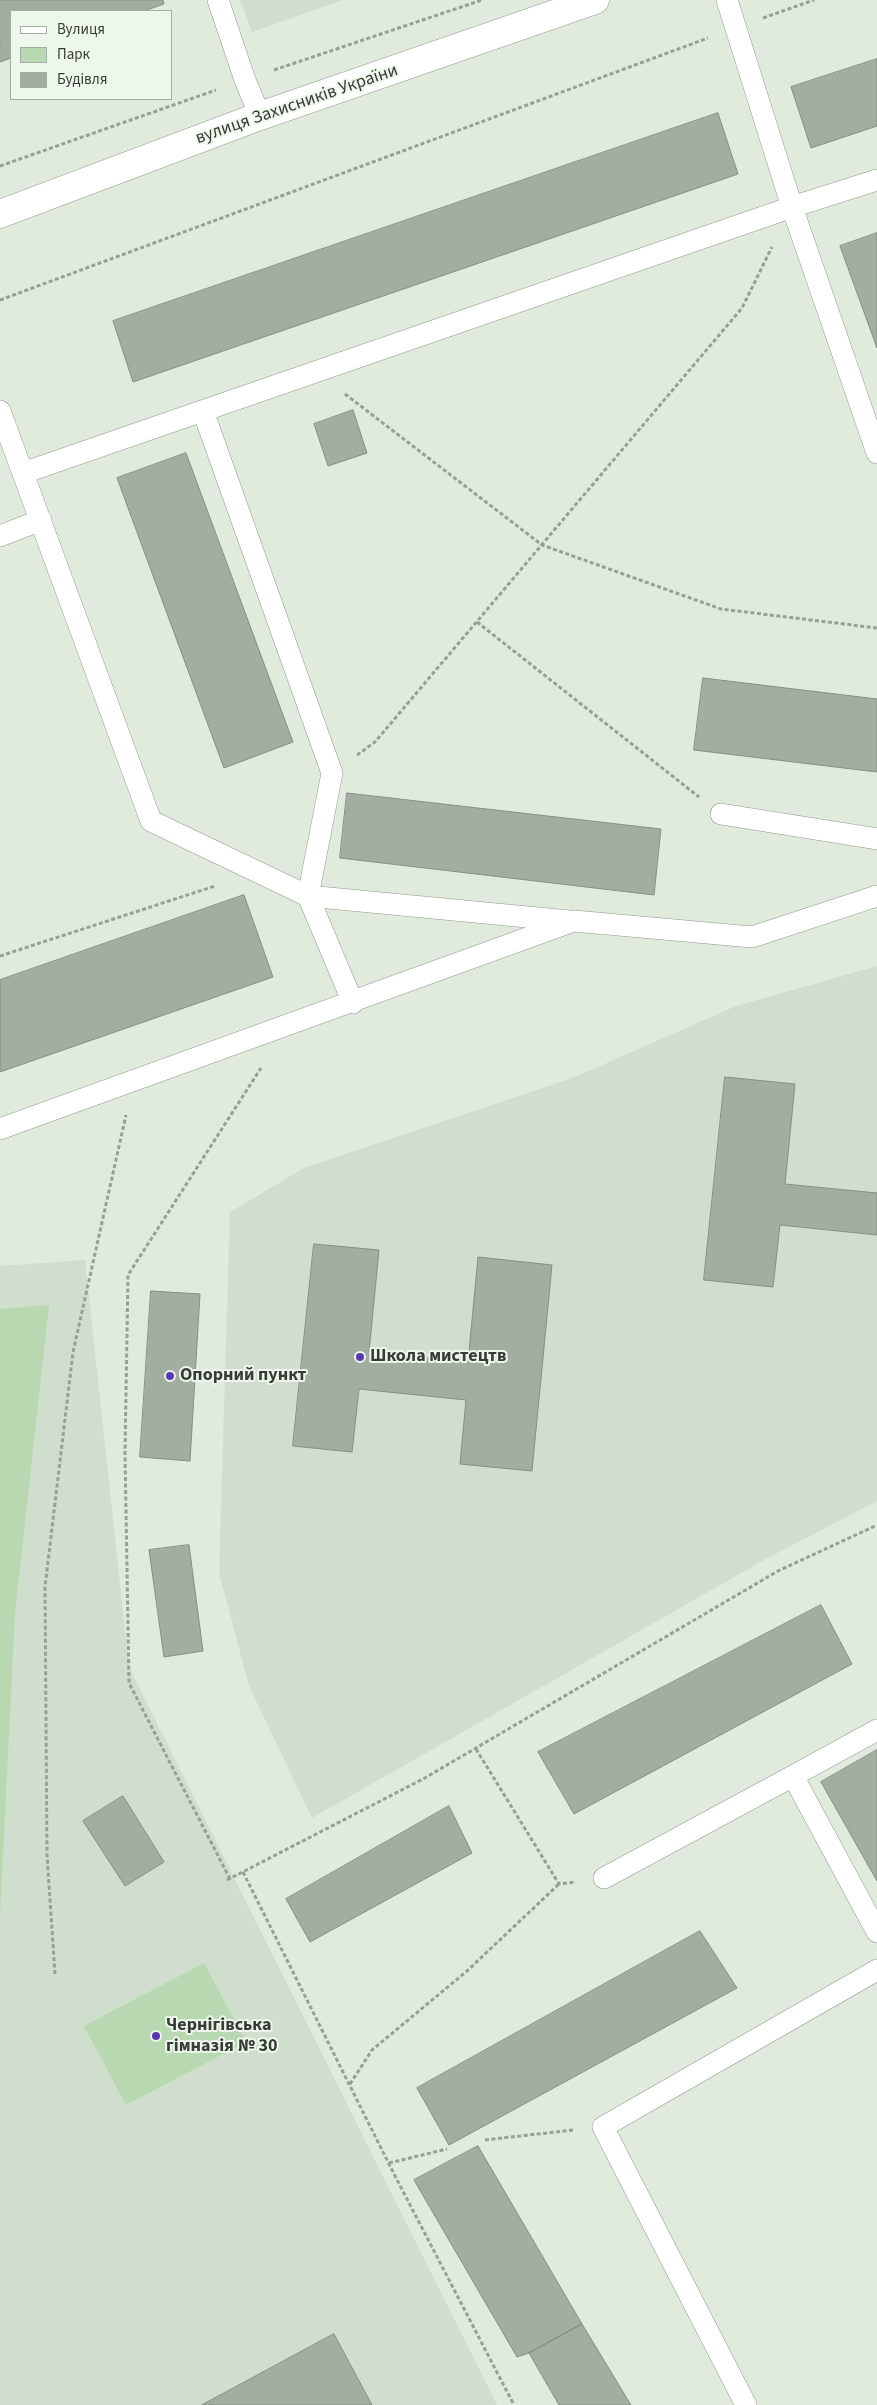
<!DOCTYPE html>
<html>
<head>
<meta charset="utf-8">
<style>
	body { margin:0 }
	#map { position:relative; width:877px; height:2405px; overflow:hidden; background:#e0eadd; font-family:"Source Sans 3",sans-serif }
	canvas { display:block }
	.legend { position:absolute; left:10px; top:10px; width:162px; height:90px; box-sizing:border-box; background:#edf7eb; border:1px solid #a5aca3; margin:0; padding:6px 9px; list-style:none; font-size:15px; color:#383c37 }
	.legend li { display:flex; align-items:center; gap:10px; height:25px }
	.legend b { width:25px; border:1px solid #a5aca3 }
</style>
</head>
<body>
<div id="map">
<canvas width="877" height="2405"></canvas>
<ul class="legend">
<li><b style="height:6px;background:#fff"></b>Вулиця</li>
<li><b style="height:14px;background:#b7d8b0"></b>Парк</li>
<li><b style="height:14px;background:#a3ada1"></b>Будівля</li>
</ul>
</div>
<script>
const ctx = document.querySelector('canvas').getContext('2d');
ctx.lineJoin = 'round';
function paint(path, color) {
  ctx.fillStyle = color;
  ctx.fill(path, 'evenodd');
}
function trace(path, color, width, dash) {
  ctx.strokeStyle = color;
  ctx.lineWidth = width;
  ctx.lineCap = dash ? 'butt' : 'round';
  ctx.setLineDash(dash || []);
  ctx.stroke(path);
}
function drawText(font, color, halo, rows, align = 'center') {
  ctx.font = font + ' "Source Sans 3",sans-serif';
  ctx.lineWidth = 4;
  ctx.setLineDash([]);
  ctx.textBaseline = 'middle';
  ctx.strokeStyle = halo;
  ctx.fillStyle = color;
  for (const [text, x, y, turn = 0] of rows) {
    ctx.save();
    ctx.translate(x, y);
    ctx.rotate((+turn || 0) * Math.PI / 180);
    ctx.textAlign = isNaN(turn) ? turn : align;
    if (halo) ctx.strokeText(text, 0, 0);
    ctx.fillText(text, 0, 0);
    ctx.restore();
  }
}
const built = new Path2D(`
	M240,0H343L252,32Z
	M877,966V1501L766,1559L312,1818L249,1686L219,1573L230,1212L304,1168L575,1077L736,1006Z
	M85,1260L129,1667L497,2405H0V1266Z`);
const green = new Path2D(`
	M49,1305L15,1613L0,1916V1309Z
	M204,1963L246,2042L126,2105L84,2026Z`);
const building = new Path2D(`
	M0,0H163L164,4L144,11H11V58L0,62Z
	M877,59V126L811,148L791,87Z
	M718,113L738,174L133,382L113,321Z
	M877,233V348L840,246Z
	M353,410L367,453L328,466L314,424Z
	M186,453L293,742L224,768L117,478Z
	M703,678L877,699V772L694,750Z
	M347,793L661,829L654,895L340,858Z
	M244,895L273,977L0,1072V980Z
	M725,1077L795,1084L785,1184L877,1193V1235L780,1225L773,1287L704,1280Z
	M314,1244L379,1250L369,1352L468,1362L478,1257L552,1265L532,1471L460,1464L466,1400L359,1389L352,1452L293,1446Z
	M151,1291L200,1294L190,1461L140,1457Z
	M189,1545L203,1651L164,1657L149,1550Z
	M821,1605L852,1664L574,1814L538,1752Z
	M877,1750V1881L821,1782Z
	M123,1796L164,1862L125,1886L83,1821Z
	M449,1806L472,1853L310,1942L286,1899Z
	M700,1931L737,1988L449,2145L417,2088Z
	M478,2146L582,2324L529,2353L517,2357L414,2180Z
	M582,2324L631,2405H559L529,2353Z
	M334,2334L372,2405H202Z`);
const path = new Path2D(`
	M763,18L814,0
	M274,70L482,0
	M0,166L216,90
	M0,300L708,38
	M345,394L542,545L721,609L877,628
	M477,622L699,797
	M357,755L375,742L742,308L772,247
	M0,956L215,886
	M476,1749L559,1884L575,1882
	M243,1872L394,2174L514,2405
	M230,1879L129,1683L125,1453L128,1275L261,1068
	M227,1880L423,1779L778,1571L877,1525
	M55,1974L47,1855L45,1587L73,1352L126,1115
	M350,2084L372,2050L467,1971L559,1884
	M485,2140L573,2130
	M389,2163L447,2149`);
const service = new Path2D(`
	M218,0L245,80L260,116
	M727,0L792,207L877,453
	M0,411L151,821L308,896L569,921
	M203,411L332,773L308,896L353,1003
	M23,473L792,207L877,180
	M0,536L41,520
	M721,814L877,839
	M0,1129L574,921L752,937L877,896
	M877,1730L793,1776L877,1932
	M604,1878L793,1776
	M746,2405L603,2127L877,1970`);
const tertiary = new Path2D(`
	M0,214L260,116L595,0`);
const markers = [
	[360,1357,5,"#5b37af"],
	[170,1376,5,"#5b37af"],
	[156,2036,5,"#5b37af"]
];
const streetNames = [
	["вулиця Захисників України",297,105,-19]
];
const poiNames = [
	["Школа мистецтв",370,1357],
	["Опорний пункт",180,1376],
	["Чернігівська",166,2026],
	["гімназія № 30",166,2047]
];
paint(built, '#d0dfcd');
paint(green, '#b7d8b0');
paint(building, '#a3ada1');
trace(building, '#858f84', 1);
trace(service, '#8f998d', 22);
trace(tertiary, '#8f998d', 29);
trace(path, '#989f95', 3, [4, 2.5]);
trace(service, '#fff', 21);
trace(tertiary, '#fff', 28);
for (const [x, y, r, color] of markers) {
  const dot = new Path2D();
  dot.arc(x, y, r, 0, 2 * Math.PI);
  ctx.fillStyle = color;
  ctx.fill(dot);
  trace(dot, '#edf7eb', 2);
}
drawText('18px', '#383c37', '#edf7eb', streetNames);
drawText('bold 18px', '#383c37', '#edf7eb', poiNames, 'left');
</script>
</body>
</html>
